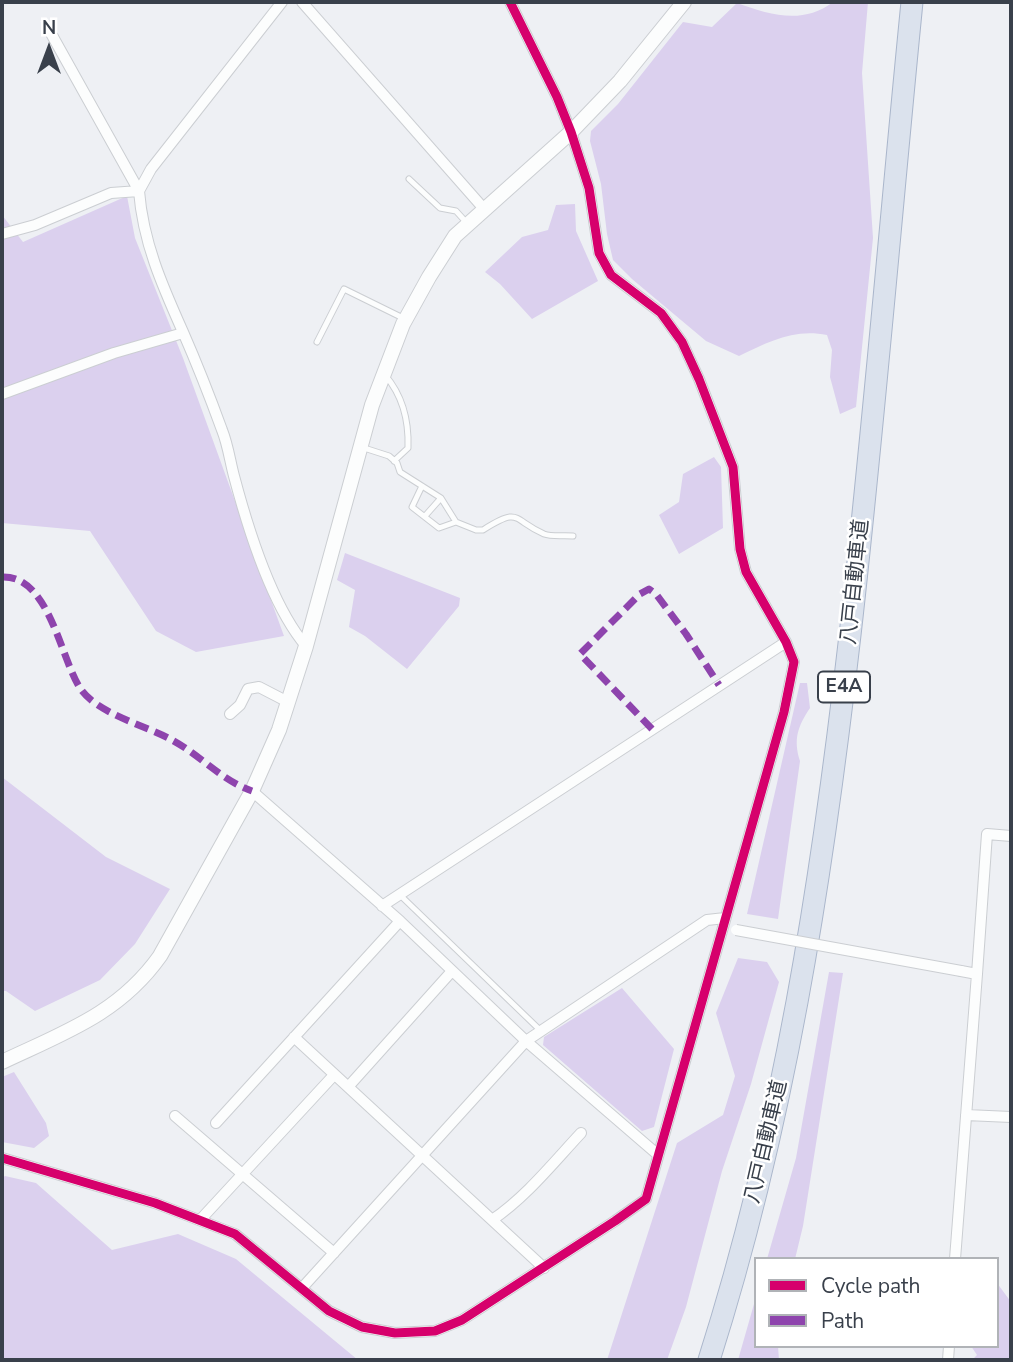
<!DOCTYPE html>
<html>
<head>
<meta charset="utf-8">
<style>
	body { margin:0 }
	#map { position:relative; width:1013px; height:1362px; overflow:hidden; background:#eef0f4; font-family:"Nunito Sans",sans-serif }
	canvas { display:block }
	.frame { position:absolute; inset:0; border:4px solid #39404b; pointer-events:none }
	.legend { position:absolute; left:754px; top:1257px; width:245px; height:91px; box-sizing:border-box; background:#fff; border:2px solid #b0b3b7; margin:0; padding:9px 12px; list-style:none; font-size:21px; color:#39404b }
	.legend li { display:flex; align-items:center; gap:14px; height:35px }
	.legend b { width:35px; border:2px solid #b0b3b7 }
	.north { position:absolute; left:14px; top:14px; width:70px; height:70px; -webkit-text-stroke:5px #fff; paint-order:stroke; rotate:0deg; font-size:19px; font-weight:700; line-height:28px; text-align:center; color:#39404b }
	.north::after { content:''; display:block; margin:auto; width:24px; height:32px; background:#39404b; clip-path:polygon(50% 0,100% 100%,50% 72%,0 100%) }
</style>
</head>
<body>
<div id="map">
<canvas width="1013" height="1362"></canvas>
<div class="frame"></div>
<ul class="legend">
<li><b style="height:9px;background:#d6006c"></b>Cycle path</li>
<li><b style="height:9px;background:#8e44ad"></b>Path</li>
</ul>
<div class="north">N</div>
</div>
<script>
const ctx = document.querySelector('canvas').getContext('2d');
ctx.lineJoin = 'round';
function paint(path, color) {
  ctx.fillStyle = color;
  ctx.fill(path, 'evenodd');
}
function trace(path, color, width, dash) {
  ctx.strokeStyle = color;
  ctx.lineWidth = width;
  ctx.lineCap = dash ? 'butt' : 'round';
  ctx.setLineDash(dash || []);
  ctx.stroke(path);
}
function drawText(font, color, halo, rows, align = 'center') {
  ctx.font = font + ' "Nunito Sans","Noto Sans JP",sans-serif';
  ctx.lineWidth = 5;
  ctx.setLineDash([]);
  ctx.textBaseline = 'middle';
  ctx.strokeStyle = halo;
  ctx.fillStyle = color;
  for (const [text, x, y, turn = 0] of rows) {
    ctx.save();
    ctx.translate(x, y);
    ctx.rotate((+turn || 0) * Math.PI / 180);
    ctx.textAlign = isNaN(turn) ? turn : align;
    if (halo) ctx.strokeText(text, 0, 0);
    ctx.fillText(text, 0, 0);
    ctx.restore();
  }
}
const green = new Path2D(`
	M833,2H868L862,73L873,238L856,407L840,414L830,377L832,350L827,335C794,328 768,342 739,356L706,341L632,279L613,260L607,234L601,184L590,141L591,131L618,104L683,22L712,27L737,3C770,15 803,25 833,2Z
	M127,196L135,238L183,358L284,636L196,652L156,631L90,531L2,523V215L23,242Z
	M575,204L576,231L598,281L532,319L500,284L485,272L522,237L548,230L556,205Z
	M714,457L721,467L723,528L679,554L659,515L679,502L683,474Z
	M345,553L460,598L459,606L407,669L365,636L349,627L355,590L337,580Z
	M800,683H807L810,708C798,726 793,739 800,761L778,919L747,914Z
	M2,777L106,857L170,889L135,944L100,980L35,1011L6,991H2Z
	M738,958L767,962L779,982L751,1084L722,1171L686,1307L667,1360H607L677,1143L723,1115L735,1076L716,1013Z
	M829,972L843,973L803,1226L795,1259H767L796,1158Z
	M622,988L674,1049L654,1127L642,1131L543,1045L544,1037Z
	M14,1072L46,1123L49,1136L34,1148L2,1142V1077Z
	M5,1176L36,1183L112,1250L178,1234L236,1259L358,1360H2V1178Z
	M997,1283L1011,1302V1360H972L977,1355L971,1346H997Z
	M756,1297V1346H778L779,1360H738Z`);
const service = new Path2D(`
	M409,179L440,208L456,211L466,222
	M317,342L344,289L405,319
	M385,375C403,396 409,421 408,448L394,461
	M361,447L389,456L397,463L400,472L441,498L456,522L476,530H483C521,506 512,520 544,534C552,537 564,535 573,536
	M422,486L412,507L439,528L456,522
	M425,516L441,498
	M400,895L541,1031`);
const minor = new Path2D(`
	M302,2L485,210
	M48,28L139,191C143,242 162,285 183,332C197,364 210,397 222,430C228,445 230,461 234,476C248,529 271,605 306,646
	M139,191L151,169L282,2
	M2,234L35,225L111,193L139,191
	M2,394L114,353L183,333
	M230,714L240,705L248,689L259,687L288,702
	M252,791L400,921L526,1041L657,1154
	M382,906L786,642
	M961,971L977,974L987,834L1011,836
	M294,1037L544,1268
	M348,1087L452,971
	M966,1115L1011,1117
	M175,1116L334,1253
	M216,1123L400,921
	M2,1158L155,1203L235,1234L329,1311L362,1327L395,1333L435,1331L462,1320L615,1221L646,1199L784,712L794,662L786,642L746,572L740,549L733,467L699,379L682,342L661,313L611,275L599,253L589,188L571,132L557,97L510,2
	M201,1219L334,1075
	M492,1220C526,1197 553,1163 581,1133
	M955,1259L977,974
	M302,1288L526,1041L707,920L725,918
	M948,1360L949,1346`);
const tertiary = new Path2D(`
	M2,1062C63,1033 119,1014 160,956L252,791L279,730L306,646L372,405L403,324L429,277L455,236L571,132L620,81L684,2`);
const motorway = new Path2D(`
	M709,1360C784,1125 822,880 850,635C874,424 891,213 912,2`);
const minorBridge = new Path2D(`
	M736,930L961,971`);
const quiet = new Path2D(`
	M2,577C49,575 60,657 80,688C97,714 145,725 172,740C200,755 221,780 252,791
	M652,729L580,654L640,594L649,589L656,594L686,634L719,685`);
const cycleway = new Path2D(`
	M2,1158L155,1203L235,1234L329,1311L362,1327L395,1333L435,1331L462,1320L615,1221L646,1199L784,712L794,662L786,642L746,572L740,549L733,467L699,379L682,342L661,313L611,275L599,253L589,188L571,132L557,97L510,2`);
const shields = [
	[844,687,52]
];
const shieldNames = [
	["E4A",844,687]
];
const streetNames = [
	["八戸自動車道",856,582,-84],
	["八戸自動車道",767,1142,-77]
];
paint(green, '#dbd0ee');
trace(service, '#cbced2', 7);
trace(minor, '#cbced2', 12);
trace(tertiary, '#cbced2', 16);
trace(motorway, '#aab6cb', 23);
trace(service, '#fcfdfd', 5);
trace(minor, '#fcfdfd', 10);
trace(tertiary, '#fcfdfd', 14);
trace(motorway, '#dbe2ed', 21);
trace(minorBridge, '#cbced2', 12, []);
trace(minorBridge, '#fcfdfd', 10);
trace(quiet, '#8e44ad', 7, [14, 7]);
trace(cycleway, '#d6006c', 9);
for (const [x, y, w] of shields) {
  const box = new Path2D();
  box.roundRect(x - w / 2, y - 15.5, w, 31, 5);
  ctx.fillStyle = '#fff';
  ctx.fill(box);
  trace(box, '#39404b', 2);
}
drawText('bold 19px', '#39404b', null, shieldNames);
drawText('21px', '#39404b', '#fff', streetNames);
</script>
</body>
</html>
